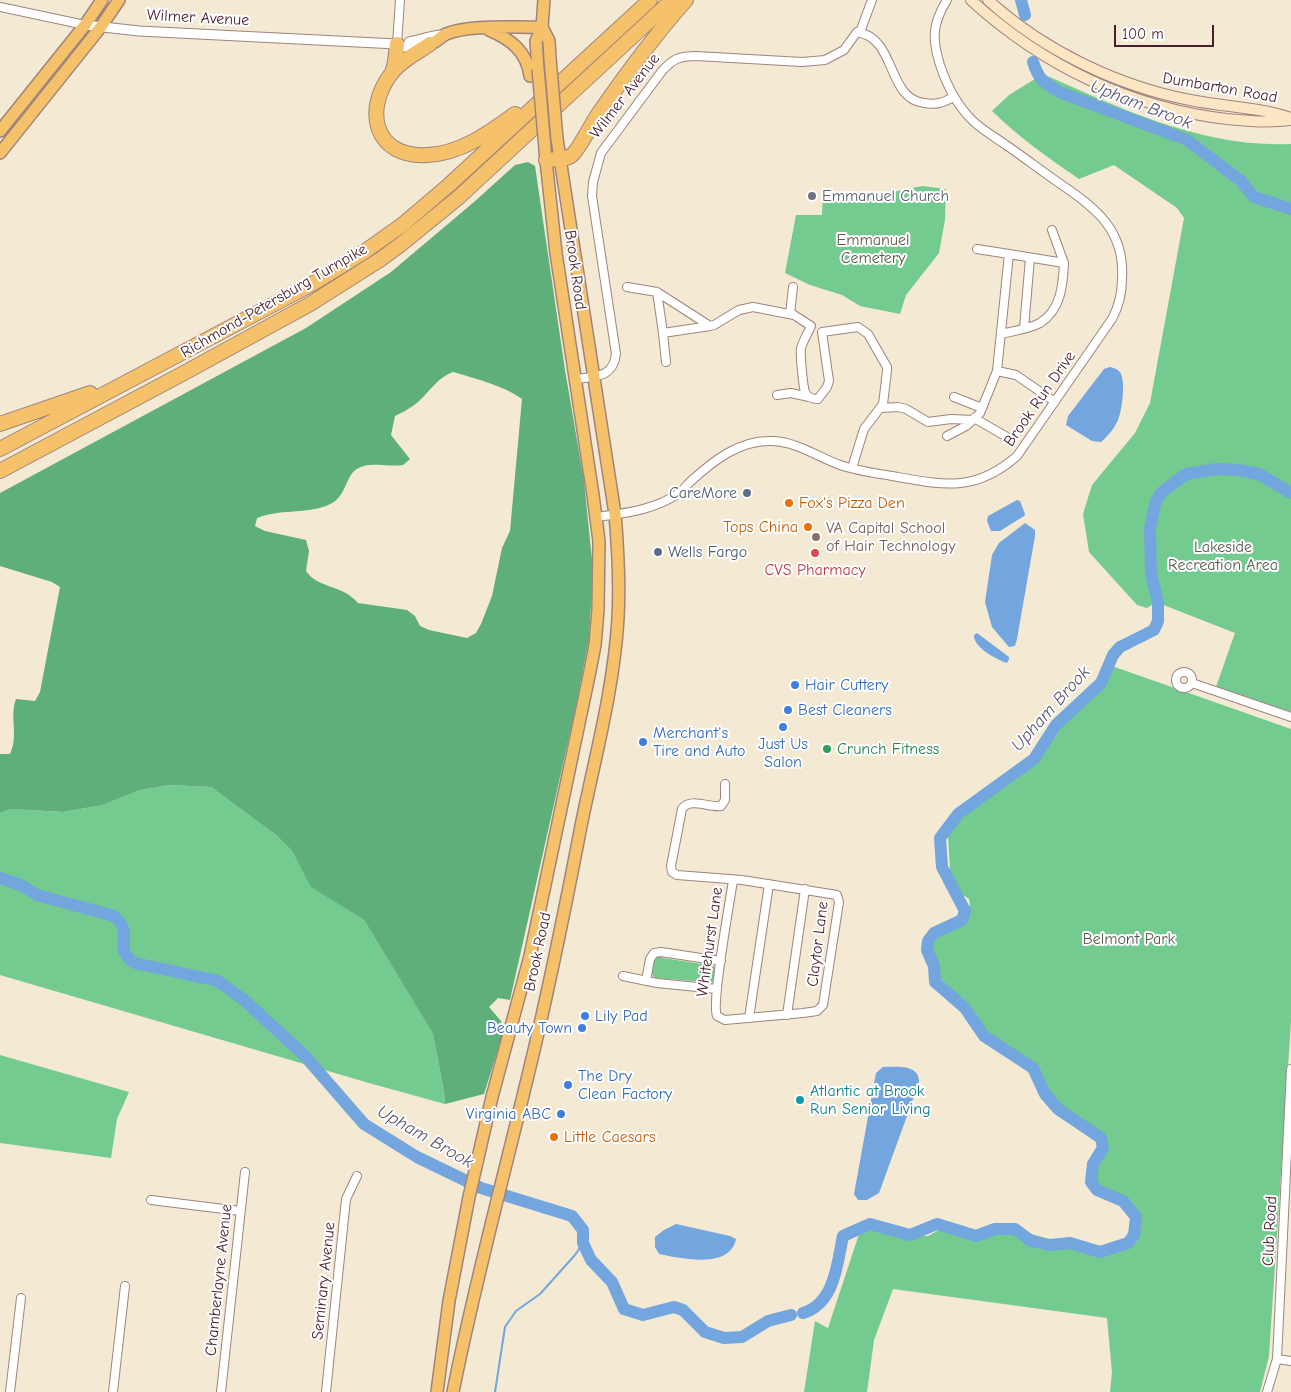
<!DOCTYPE html>
<html>
<head>
<meta charset="utf-8">
<style>
	body { margin:0 }
	#map { position:relative; width:1291px; height:1392px; overflow:hidden; background:#f4e9d2; font-family:"Comic Neue",sans-serif }
	canvas { display:block }
	.scale { position:absolute; left:1114px; top:25px; width:100px; height:22px; box-sizing:border-box; border:2px solid #4a1f2b; border-top:0; padding-left:6px; font-size:15px; line-height:18px; white-space:nowrap; color:#4a1f2b; -webkit-text-stroke:4px #fff; paint-order:stroke }
</style>
</head>
<body>
<div id="map">
<canvas width="1291" height="1392"></canvas>
<div class="scale">100 m</div>
</div>
<script>
const ctx = document.querySelector('canvas').getContext('2d');
ctx.lineJoin = 'round';
function paint(path, color) {
  ctx.fillStyle = color;
  ctx.fill(path, 'evenodd');
}
function trace(path, color, width, dash) {
  ctx.strokeStyle = color;
  ctx.lineWidth = width;
  ctx.lineCap = dash ? 'butt' : 'round';
  ctx.setLineDash(dash || []);
  ctx.stroke(path);
}
function drawText(font, color, halo, rows, align = 'center') {
  ctx.font = font + ' "Comic Neue",sans-serif';
  ctx.lineWidth = 4;
  ctx.setLineDash([]);
  ctx.textBaseline = 'middle';
  ctx.strokeStyle = halo;
  ctx.fillStyle = color;
  for (const [text, x, y, turn = 0] of rows) {
    ctx.save();
    ctx.translate(x, y);
    ctx.rotate((+turn || 0) * Math.PI / 180);
    ctx.textAlign = isNaN(turn) ? turn : align;
    if (halo) ctx.strokeText(text, 0, 0);
    ctx.fillText(text, 0, 0);
    ctx.restore();
  }
}
const green = new Path2D(`
	M1043,74C1121,109 1204,148 1291,144V712L1216,687L1235,633L1161,604L1158,601L1147,608L1137,605L1089,552L1083,514L1092,485L1135,433L1150,403L1184,218L1177,208L1114,165L1079,179C1048,158 1019,137 992,111L1009,95Z
	M922,186L946,189L945,220L939,253L906,295L900,314L860,306L842,295L810,285L785,273L796,215H822L823,193L883,194Z
	M1112,666L1291,729V1021L1269,1356L1260,1392H1110L1112,1372L1107,1318L893,1289L874,1340L867,1392H804L815,1321L828,1328L861,1228L876,1223L883,1224L897,1233L910,1236H928L939,1230H979L1003,1233L1015,1229L1052,1240L1064,1241L1074,1239C1082,1245 1091,1252 1101,1253C1126,1256 1145,1225 1129,1205C1124,1199 1099,1193 1090,1187L1089,1182L1106,1153L1107,1148L1100,1140L1066,1108L1054,1101L1049,1096L1045,1080L1041,1075L1020,1063L997,1042L976,1032L969,1024L960,1005L936,972L930,957L929,939L931,934L937,930L953,928L961,921L970,905L969,899L957,891L951,885L948,836L953,824L964,812L981,797L1040,756L1052,742L1068,718Z
	M170,785L211,787L276,835L292,851L312,887L364,920L433,1034L444,1091L445,1104L369,1083L0,975V813L11,809L63,812L103,805L140,790Z
	M660,956L663,958L709,965L711,964L717,969L714,980L708,985L705,982L655,978L651,973C652,965 652,958 660,956Z
	M0,1055L129,1092L117,1119L111,1158L0,1143Z`);
const forest = new Path2D(`
	M528,162L535,166L565,370L584,481L593,570L589,639L576,706L510,1000L498,998L489,1007L501,1021L502,1037L484,1094L445,1104L444,1091L433,1034L364,920L311,887L292,851L276,835L211,787L170,785L140,790L103,805L63,812L11,809L0,813V754H10C19,735 9,717 16,699L35,701L40,692L60,587L52,582L0,566V493L306,328L391,272L474,202L515,165ZM453,372C477,379 502,385 522,399L510,531L502,548L492,596L481,624L476,633L467,638L429,630L420,626L415,616L407,610L358,603C342,584 318,589 306,571L309,551L306,540L265,531L255,526L257,518C279,509 304,514 326,506C351,497 342,471 364,466C376,463 390,467 403,465L410,459L391,435L395,416C401,413 407,410 413,406C428,395 436,378 453,372Z`);
const water = new Path2D(`
	M1110,367C1114,368 1117,369 1120,372C1126,381 1122,411 1118,420C1114,429 1108,436 1101,442L1092,441L1066,425L1068,416L1104,369Z
	M1017,500L1020,501L1025,514L1024,516L1000,531H991L987,521L988,516Z
	M1025,523L1035,530V536L1017,639L1015,646L1009,647L992,627L985,602L992,555L999,543Z
	M977,633L1009,657V659L1007,663C997,660 973,647 974,635Z
	M883,1067C897,1067 920,1064 919,1083L879,1193L867,1200H858L854,1194L876,1073Z
	M676,1224L730,1236L736,1239C730,1270 680,1258 659,1254L655,1247V1237L664,1230Z`);
const stream = new Path2D(`
	M495,1392L505,1327L516,1311L540,1294L575,1255L583,1243`);
const river = new Path2D(`
	M1021,0L1025,15
	M1033,62C1039,80 1043,82 1059,92L1187,140L1241,181L1254,197L1291,209
	M0,878L21,885L37,895L114,916C137,936 110,947 135,963L218,981L244,1000L304,1055L364,1124L417,1157L481,1188L572,1216L583,1230V1243L591,1260L612,1282L624,1309L643,1315L674,1307L683,1310L705,1332L724,1338L742,1337L768,1321L791,1315
	M803,1313C835,1303 837,1264 843,1236L870,1224L910,1235L937,1224L976,1236L995,1229H1015L1031,1241L1050,1245L1070,1243L1100,1252L1128,1243L1134,1235L1136,1217L1123,1201L1097,1190L1091,1182L1093,1164L1103,1148L1101,1138L1058,1109L1045,1094L1033,1068L984,1036L965,1008L935,982L934,966L927,950L928,941L934,933L962,920L965,911L942,867L940,838L958,814L1034,759L1056,725L1101,683L1113,655L1120,647L1154,630L1158,621V603L1151,573L1150,528L1156,501L1162,492L1186,474L1217,469L1238,470L1259,474L1291,493`);
const minor = new Path2D(`
	M0,7L85,25
	M860,32L872,0
	M397,44L400,0
	M1052,230L1064,263
	M977,249L1009,254
	M627,287L657,292
	M790,314L793,287
	M710,326L657,292L663,333L710,326L714,325L739,310L753,307L794,315L811,326C808,333 803,341 801,348C800,354 803,386 805,392C807,397 812,399 818,399L827,387L829,381L822,332L858,327L868,334L887,367V371L883,404L864,429L852,468
	M1024,328L1030,258
	M663,333L666,362
	M997,371L1009,254L1064,263C1063,285 1061,310 1040,323C1029,329 1013,331 1001,334
	M576,379C596,376 613,378 616,354L592,196L593,182L601,153L662,71C673,59 679,56 696,56L802,62L825,60L844,50L857,32C897,38 886,98 924,103C936,105 943,103 953,97
	M777,395L791,393L809,397
	M954,397L982,408
	M881,408L898,407L906,409L928,422L951,419L973,420L980,413L997,371L1016,375L1055,402
	M974,418L1007,437
	M947,436L966,426L973,420
	M597,517C625,513 655,510 679,493C683,490 687,485 690,482C713,461 740,439 773,441C797,442 818,457 840,465C857,471 875,473 892,476C943,485 975,493 1017,456L1112,319C1119,306 1122,293 1122,279C1125,231 1097,209 1062,185C1043,172 1025,158 1006,145C995,137 982,130 972,120C956,104 947,86 940,65C932,39 932,24 947,0
	M1176 680a8 8 0 1 1 16 0a8 8 0 1 1-16 0Z
	M1192,683L1291,717
	M725,784V800L721,806C709,808 690,797 682,809L671,866L672,872L677,875L742,880L837,895L839,902L823,1005L817,1011L803,1013L725,1020L717,1016C711,1003 730,902 733,880
	M623,976L657,983L717,989
	M646,981L650,959L654,953L661,952L721,961
	M787,1015L805,889
	M749,1018L769,884
	M151,1200L240,1211
	M1277,1359L1291,1361
	M10,1392L21,1298
	M113,1392L125,1286
	M221,1392L245,1172
	M326,1392L346,1199L357,1176
	M1267,1392L1277,1359L1291,1069`);
const tertiary = new Path2D(`
	M85,25L139,31L397,44L404,47L423,46
	M409,42C422,40 432,34 445,35`);
const secondary = new Path2D(`
	M971,0C1042,65 1130,108 1227,119C1249,121 1269,123 1291,120
	M988,0C1043,50 1117,86 1190,100C1224,107 1259,107 1291,118`);
const primary = new Path2D(`
	M542,27L549,41L550,58
	M489,30C510,39 527,51 530,76
	M430,44C439,41 440,37 446,34C469,24 517,28 542,27
	M538,69L536,41L542,27L544,0
	M0,131L85,25L102,0
	M0,153L100,28L119,0
	M437,1392L449,1301L469,1197L492,1097L530,956L590,671L595,645L598,610L599,541L593,495L556,253L545,151
	M453,1392C476,1276 508,1161 535,1046C552,973 567,899 581,826C595,757 614,688 618,618C620,583 618,549 615,514L557,139`);
const motorway = new Path2D(`
	M430,44C417,53 400,61 391,74C363,111 375,158 427,155C460,154 489,133 515,114
	M392,73L395,62L397,44
	M546,160C554,159 566,160 572,155C578,151 593,121 599,113C626,74 654,36 686,0
	M0,424L90,393
	M0,449L312,284L364,252L402,225L449,185L650,0
	M0,471L182,374L310,304L381,259L400,245L459,197L672,0`);
const primaryBridge = new Path2D(`
	M550,58L557,139
	M538,69L545,149`);
const markers = [
	[812,196,5,"#6b7280"],
	[747,493,5,"#5c6f8a"],
	[789,503,5,"#e8710a"],
	[808,527,5,"#e8710a"],
	[816,537,5,"#8d6e63"],
	[658,552,5,"#5c6f8a"],
	[815,553,5,"#e0444e"],
	[795,685,5,"#3f7fe0"],
	[788,710,5,"#3f7fe0"],
	[783,727,5,"#3f7fe0"],
	[643,742,5,"#3f7fe0"],
	[827,749,5,"#2e9e5b"],
	[585,1016,5,"#3f7fe0"],
	[582,1028,5,"#3f7fe0"],
	[568,1085,5,"#3f7fe0"],
	[800,1100,5,"#0f9aa8"],
	[561,1114,5,"#3f7fe0"],
	[554,1137,5,"#e8710a"]
];
const streetNames = [
	["Wilmer Avenue",198,18,3],
	["Dumbarton Road",1220,88,10],
	["Wilmer Avenue",625,96,-52],
	["Brook Road",575,270,82],
	["Richmond-Petersburg Turnpike",274,301,-30],
	["Brook Run Drive",1040,399,-55],
	["Whitehurst Lane",710,942,-82],
	["Claytor Lane",818,944,-83],
	["Brook Road",538,952,-78],
	["Club Road",1270,1231,-87],
	["Chamberlayne Avenue",219,1280,-84],
	["Seminary Avenue",324,1281,-84]
];
const worshipNames = [
	["Emmanuel Church",822,196]
];
const parkNames = [
	["Emmanuel",873,240],
	["Cemetery",873,258],
	["Lakeside",1223,547],
	["Recreation Area",1223,565],
	["Belmont Park",1129,939]
];
const serviceNames = [
	["CareMore",737,493],
	["Wells Fargo",668,552,"left"]
];
const foodNames = [
	["Fox's Pizza Den",799,503],
	["Tops China",798,527,"right"],
	["Little Caesars",564,1137]
];
const educationNames = [
	["VA Capital School",826,528],
	["of Hair Technology",826,546]
];
const healthNames = [
	["CVS Pharmacy",815,570]
];
const shopNames = [
	["Hair Cuttery",805,685],
	["Best Cleaners",798,710],
	["Merchant's",653,733],
	["Tire and Auto",653,751],
	["Just Us",783,744,"center"],
	["Salon",783,762,"center"],
	["Lily Pad",595,1016],
	["Beauty Town",572,1028,"right"],
	["The Dry",578,1076],
	["Clean Factory",578,1094],
	["Virginia ABC",551,1114,"right"]
];
const leisureNames = [
	["Crunch Fitness",837,749]
];
const cultureNames = [
	["Atlantic at Brook",810,1091],
	["Run Senior Living",810,1109]
];
const waterNames = [
	["Upham Brook",1141,105,21],
	["Upham Brook",1051,709,-48],
	["Upham Brook",425,1137,30]
];
paint(green, '#73cb90');
paint(forest, '#5eaf7a');
paint(water, '#73a5de');
trace(stream, '#73a5de', 2);
trace(river, '#73a5de', 12);
trace(minor, '#9f847e', 10);
trace(tertiary, '#9f847e', 11);
trace(secondary, '#9f847e', 12);
trace(primary, '#9f847e', 14);
trace(motorway, '#9f847e', 16);
trace(minor, '#fff', 8);
trace(tertiary, '#fff', 9);
trace(secondary, '#fbe6c4', 10);
trace(primary, '#f5c16b', 11);
trace(motorway, '#f5c16b', 14);
trace(primaryBridge, '#9f847e', 14, []);
trace(primaryBridge, '#f5c16b', 11);
for (const [x, y, r, color] of markers) {
  const dot = new Path2D();
  dot.arc(x, y, r, 0, 2 * Math.PI);
  ctx.fillStyle = color;
  ctx.fill(dot);
  trace(dot, '#fff', 2);
}
drawText('16px', '#4a1f2b', '#fff', streetNames);
drawText('16px', '#5b616d', '#fff', worshipNames, 'left');
drawText('16px', '#585b4e', '#fff', parkNames);
drawText('16px', '#4e5e75', '#fff', serviceNames, 'right');
drawText('16px', '#c56008', '#fff', foodNames, 'left');
drawText('16px', '#785e54', '#fff', educationNames, 'left');
drawText('16px', '#be3a42', '#fff', healthNames);
drawText('16px', '#366cbe', '#fff', shopNames, 'left');
drawText('16px', '#27864d', '#fff', leisureNames, 'left');
drawText('16px', '#0d838f', '#fff', cultureNames, 'left');
drawText('italic 18px', '#5a5573', '#fff', waterNames);
</script>
</body>
</html>
